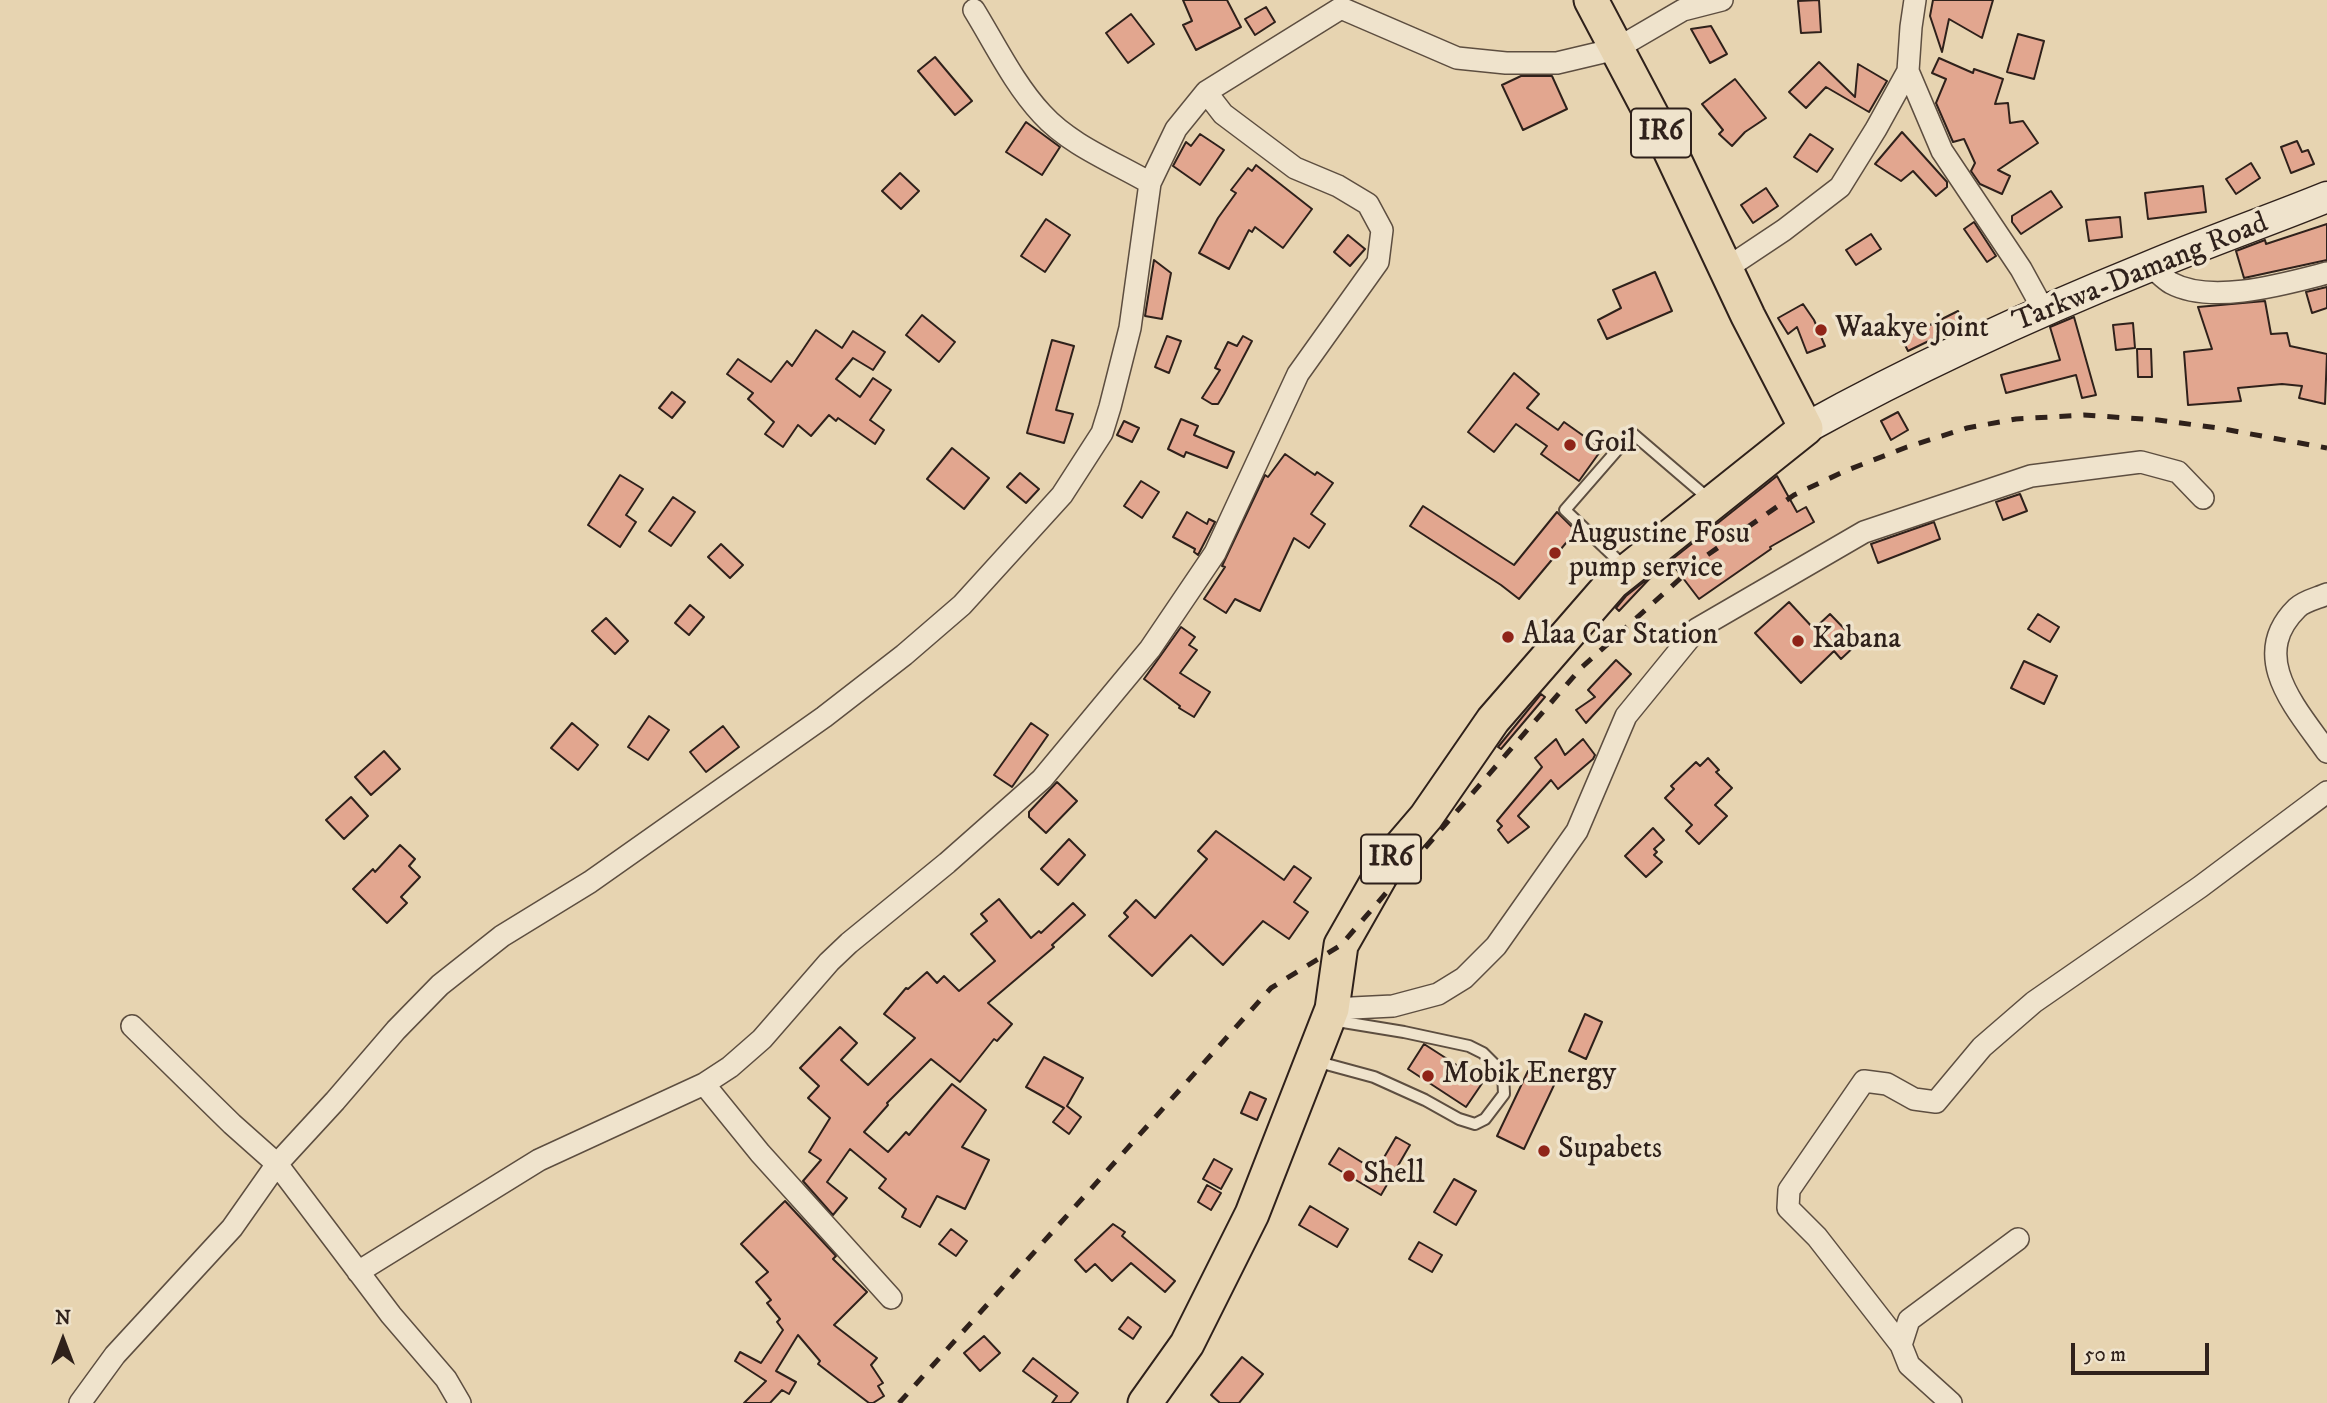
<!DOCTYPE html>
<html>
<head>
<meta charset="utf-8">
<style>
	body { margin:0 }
	#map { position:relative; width:2327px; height:1403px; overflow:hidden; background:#e7d4b1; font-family:"IM FELL DW Pica",serif }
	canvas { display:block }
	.north { position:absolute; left:28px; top:1305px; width:70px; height:70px; -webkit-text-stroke:5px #efe3cc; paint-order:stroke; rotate:0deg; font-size:19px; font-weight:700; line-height:28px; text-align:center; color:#2f211b }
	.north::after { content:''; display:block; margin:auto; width:24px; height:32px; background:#2f211b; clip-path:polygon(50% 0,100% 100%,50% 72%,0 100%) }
	.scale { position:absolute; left:2071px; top:1343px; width:138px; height:32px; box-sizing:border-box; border:4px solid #2f211b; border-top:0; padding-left:9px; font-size:21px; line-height:24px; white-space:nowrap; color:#2f211b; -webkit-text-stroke:5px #efe3cc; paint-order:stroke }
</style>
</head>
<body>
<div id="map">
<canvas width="2327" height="1403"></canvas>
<div class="north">N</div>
<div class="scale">50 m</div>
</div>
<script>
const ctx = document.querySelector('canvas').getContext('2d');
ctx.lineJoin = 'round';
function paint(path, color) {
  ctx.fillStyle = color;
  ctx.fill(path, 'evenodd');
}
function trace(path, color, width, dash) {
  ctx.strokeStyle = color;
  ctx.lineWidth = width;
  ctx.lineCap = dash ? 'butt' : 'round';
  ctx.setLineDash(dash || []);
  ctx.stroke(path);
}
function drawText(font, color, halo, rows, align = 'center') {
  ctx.font = font + ' "IM FELL DW Pica",serif';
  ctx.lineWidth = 7;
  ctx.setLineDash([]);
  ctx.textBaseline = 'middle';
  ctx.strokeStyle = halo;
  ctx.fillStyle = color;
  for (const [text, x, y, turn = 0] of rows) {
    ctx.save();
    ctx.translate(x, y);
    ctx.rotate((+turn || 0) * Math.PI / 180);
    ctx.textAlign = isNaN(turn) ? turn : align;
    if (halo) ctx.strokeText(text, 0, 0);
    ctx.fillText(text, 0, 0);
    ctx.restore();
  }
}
const building = new Path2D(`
	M1183,0H1227L1241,27L1196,50L1183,25L1192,21Z
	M1819,0L1821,32L1801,33L1798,1Z
	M1933,0H1993L1982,38L1949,19L1942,52L1930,16Z
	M1266,7L1275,22L1255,35L1245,19Z
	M1131,14L1154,44L1128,63L1106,33Z
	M1711,26L1727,54L1710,63L1691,29Z
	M2018,34L2044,41L2034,79L2007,72Z
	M935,57L972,101L955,115L918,71Z
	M1939,58L1973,73L1974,69L2003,79L1995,104L2008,103L2010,123L2023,121L2038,143L1998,170L2010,176L2002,194L1980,184L1971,171L1975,163L1964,139L1953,142L1936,103L1946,79L1932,73Z
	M1819,62L1855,97L1858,64L1887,81L1869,112L1826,87L1806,108L1789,92Z
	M1521,76H1552L1567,109L1523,130L1502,85Z
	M1735,79L1766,118L1745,132L1732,146L1719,134L1723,130L1702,104Z
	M1026,122L1060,147L1042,175L1006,152Z
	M1902,132L1947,182V187L1936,196L1913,171L1901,181L1875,164Z
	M1200,134L1224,150L1200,185L1173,166L1186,142L1191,146Z
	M1810,134L1833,149L1817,172L1794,157Z
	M2297,141L2302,152L2308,150L2314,164L2291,173L2281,147Z
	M2251,163L2260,178L2236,194L2226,179Z
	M1256,165L1312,209L1283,248L1255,227L1252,232L1249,230L1229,269L1199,253L1218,218L1236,193L1231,190L1248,168L1252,171Z
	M900,173L919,191L901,209L882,191Z
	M2203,186L2206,212L2148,219L2145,193Z
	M1766,188L1778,206L1753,223L1741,205Z
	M2051,191L2062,207L2021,234L2012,222V216Z
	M2120,217L2122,237L2089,241L2086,220Z
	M1046,219L1070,235L1045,272L1021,256Z
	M1974,222L1996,256L1987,262L1964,229Z
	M2327,224V260L2244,278L2236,251L2265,240L2266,244Z
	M1871,234L1881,249L1856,265L1846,250Z
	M1348,235L1365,249L1350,266L1334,252Z
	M1154,260L1171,273L1162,319L1145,316Z
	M1655,272L1672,311L1607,339L1598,320L1621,308L1613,290Z
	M2327,287V308L2312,313L2306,292Z
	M2265,301L2271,334L2287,333L2290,346L2327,354L2325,404L2299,398L2302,386L2282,384L2238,388L2241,401L2188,405L2184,352L2212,349L2198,307Z
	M1803,304L1814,320L1825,346L1807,353L1797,327L1788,334L1778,318Z
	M1958,311L1964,324L1908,351L1902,339Z
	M922,315L955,342L939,362L906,335Z
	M2074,317L2096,395L2082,398L2076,375L2006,393L2001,375L2060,360L2050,327Z
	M2133,323L2135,348L2116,350L2113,325Z
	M816,330L842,348L853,331L885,352L873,370L853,358L836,379L860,397L873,378L891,390L870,420L884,430L875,444L838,418L836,421L829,415L811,436L798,425L783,447L765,434L774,422L748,399L753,393L727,374L738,359L771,382L787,361L792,366Z
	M1167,336L1181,341L1169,373L1155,367Z
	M1243,336L1252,341L1224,394L1218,404H1212L1202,398L1220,370L1215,368L1228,342L1237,346Z
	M1052,340L1074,346L1056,410L1073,414L1064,443L1027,433Z
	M2137,349H2151L2152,377H2138Z
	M1514,373L1539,394L1527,408L1558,430L1564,422L1602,449L1579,481L1541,454L1547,446L1516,424L1494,452L1468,432Z
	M672,392L685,402L672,418L659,408Z
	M1898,412L1908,430L1891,440L1881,421Z
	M1181,419L1198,426L1194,435L1234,452L1227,468L1186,452L1184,457L1168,449Z
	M1124,421L1139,428L1132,442L1117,435Z
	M952,448L989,478L964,509L927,479Z
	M1285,454L1315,475L1317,472L1333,483L1311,514L1325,524L1309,548L1294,538L1260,611L1235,599L1226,613L1204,599L1225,567L1222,566L1265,475L1268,477Z
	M1020,473L1039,489L1026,503L1007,487Z
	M620,475L643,489L626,515L636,522L620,547L588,525Z
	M1777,476L1797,512L1806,507L1814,522L1770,547L1771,549L1699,599L1673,565L1656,577L1654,574L1619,611L1616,608L1626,596Z
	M1141,481L1159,492L1142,518L1124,506Z
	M2020,494L2027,511L2003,520L1996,502Z
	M673,497L695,512L671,546L649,531Z
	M1423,506L1514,565L1557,512L1576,531L1519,599L1501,585L1410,526Z
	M1187,512L1207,524L1209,519L1215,522L1198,555L1194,552L1195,549L1173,537Z
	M1934,522L1940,539L1878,563L1871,544Z
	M721,544L743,565L730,578L708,557Z
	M1789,602L1814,629L1830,614L1858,643L1841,659L1834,651L1801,683L1755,633Z
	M690,605L704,617L689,635L675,623Z
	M2038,614L2059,627L2050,642L2028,629Z
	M606,618L628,641L615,654L592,631Z
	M1181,627L1195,637L1189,645L1197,650L1180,673L1210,692L1194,717L1179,708L1180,706L1144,679Z
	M1616,660L1631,674L1586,723L1576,710L1595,697L1588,690Z
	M2024,661L2057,676L2044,704L2011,688Z
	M1541,694L1545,697L1501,749L1498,747Z
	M649,716L669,730L648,760L628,747Z
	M572,723L598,745L578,770L551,748Z
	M1031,723L1048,735L1012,787L994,775Z
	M723,726L739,747L706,772L690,752Z
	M1556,739L1565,755L1583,739L1595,755L1593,759L1558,789L1551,780L1518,816L1529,827L1508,843L1498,830L1502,826L1497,821L1542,767L1535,758Z
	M384,751L400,769L371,795L355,777Z
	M1708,758L1719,770L1716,772L1732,788L1715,805L1727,816L1699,844L1686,831L1692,825L1665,798L1674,789L1671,786L1696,762L1700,766Z
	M1057,782L1077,801L1046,833L1029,817V812Z
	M351,797L368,816L344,839L326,820Z
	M1653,828L1664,840L1654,849L1657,852L1654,855L1662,862L1646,877L1625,856Z
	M1216,831L1284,880L1294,866L1311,878L1294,902L1308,912L1289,939L1263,921L1223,965L1191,935L1152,976L1109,936L1128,917L1124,913L1136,900L1155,918L1207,859L1198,851Z
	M1069,839L1085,855L1058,885L1041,869Z
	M400,845L415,859L409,866L420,877L401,897L407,903L387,923L353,889L373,869L375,872Z
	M999,899L1031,938L1039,931L1041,933L1073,903L1085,915L1052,945L1054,947L988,1003L1012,1024L997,1041L994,1039L960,1082L931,1059L887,1103L888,1105L864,1132L888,1152L906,1132L909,1135L952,1084L986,1110L962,1147L989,1160L965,1209L937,1196L920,1227L902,1217L906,1209L879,1188L886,1179L850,1149L827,1182L847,1198L833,1215L803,1181L821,1160L809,1152L830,1118L808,1098L819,1086L800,1068L840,1027L857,1043L841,1060L868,1085L915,1038L884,1014L906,988L908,989L927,972L937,983L944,976L959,991L995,961L971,934L987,921L981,914Z
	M1585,1014L1602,1022L1586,1059L1569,1051Z
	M1424,1044L1483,1082L1466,1107L1408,1069Z
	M1044,1057L1083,1078L1067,1106L1081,1117L1069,1134L1053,1122L1064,1108L1026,1087Z
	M1528,1071L1555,1083L1524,1149L1497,1136Z
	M1250,1092L1266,1099L1257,1120L1241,1113Z
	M1396,1137L1410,1145L1381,1195L1329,1164L1339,1148L1376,1171Z
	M1214,1159L1232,1169L1221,1189L1203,1179Z
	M1454,1179L1476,1191L1456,1225L1434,1212Z
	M1207,1185L1221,1193L1211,1210L1198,1202Z
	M785,1201L836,1256L833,1259L867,1292L834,1325L877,1358L871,1365L883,1383L878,1386L884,1396L873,1403H869L818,1364L820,1361L798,1335L776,1371L796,1382L789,1394L782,1390L770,1403H744L766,1381L735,1361L740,1352L761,1363L783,1330L777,1322L780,1319L767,1303L771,1300L756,1282L768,1272L741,1244Z
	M1310,1206L1348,1229L1337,1247L1299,1225Z
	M1113,1224L1125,1232L1122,1236L1175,1281L1165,1292L1131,1263L1112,1281L1095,1264L1086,1272L1075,1260Z
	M951,1229L967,1241L956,1256L939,1244Z
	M1419,1242L1442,1255L1432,1272L1409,1259Z
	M1128,1317L1141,1327L1133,1339L1119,1329Z
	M984,1336L1000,1353L980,1371L964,1353Z
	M1242,1357L1263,1374L1239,1403H1220L1211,1395Z
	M1033,1358L1078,1393L1070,1403H1052L1057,1396L1023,1371Z`);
const lane = new Path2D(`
	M1626,568L1565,510L1632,433L1709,499
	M1315,1061L1374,1077L1425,1100L1459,1119L1475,1124L1485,1119L1504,1094L1503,1073L1483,1053L1469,1046L1404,1032L1331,1020`);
const street = new Path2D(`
	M974,10C995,44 1014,84 1042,114C1070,145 1114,162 1150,183
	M1908,71L1942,151L2021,269L2044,311
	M2150,266C2157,271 2164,279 2171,283C2212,305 2284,284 2327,273
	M1727,268L1784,230L1840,187L1876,129L1908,71L1911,27L1915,0
	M2327,594C2318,598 2304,601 2297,608C2247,657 2297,709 2327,752
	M1332,1009L1393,1006L1438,994L1464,978L1496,946L1577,831L1626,716L1697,629L1864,532L2031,476L2141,462L2178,472L2203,498
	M132,1026L232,1124L277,1164L335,1101L396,1030L440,985L502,936L590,882L824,717L904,655L962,605L1062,495L1102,433L1110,407L1130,328L1150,183L1176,129L1206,92
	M704,1084L760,1153L891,1298
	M358,1272L539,1160L704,1084L730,1067L762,1039L829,962L849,943L947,863L1042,779L1150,649L1215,553L1298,374L1378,262L1382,230L1368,204L1338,186L1295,168L1223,114L1206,92L1341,8L1457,58L1506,63H1557L1616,49L1683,10L1722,0
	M1901,1345L1817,1237L1788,1208L1789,1190L1864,1081L1887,1084L1914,1099L1936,1102L1982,1047L2034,1002L2200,887L2327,792
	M80,1403L115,1355L232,1228L277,1164L391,1315L446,1379L460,1403
	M1951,1403L1909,1365L1901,1345L1909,1320L2018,1239`);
const secondary = new Path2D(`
	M1806,428C1916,367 2032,314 2148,267C2207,242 2268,221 2327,197`);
const primary = new Path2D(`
	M1145,1403L1187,1344L1252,1214L1332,1009L1341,945L1390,859L1426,817L1493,720L1613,582L1806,428L1748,316L1667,144L1591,0`);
const rail = new Path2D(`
	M899,1403L1271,988L1341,945L1581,668L1703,558L1794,495L1845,471L1907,447L1967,428L2016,419L2084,415L2158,420L2218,428L2327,448`);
const markers = [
	[1821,330,7,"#8f2418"],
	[1570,445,7,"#8f2418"],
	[1555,553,7,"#8f2418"],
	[1508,637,7,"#8f2418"],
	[1798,641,7,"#8f2418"],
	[1428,1076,7,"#8f2418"],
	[1544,1151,7,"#8f2418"],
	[1349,1176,7,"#8f2418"]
];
const shields = [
	[1661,133,60],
	[1391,859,60]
];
const shieldNames = [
	["IR6",1661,133],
	["IR6",1391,859]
];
const streetNames = [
	["Tarkwa-Damang Road",2141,274,-22]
];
const poiNames = [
	["Waakye joint",1835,330],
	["Goil",1584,445],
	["Augustine Fosu",1569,536],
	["pump service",1569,570],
	["Alaa Car Station",1522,637],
	["Kabana",1812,641],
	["Mobik Energy",1442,1076],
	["Supabets",1558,1151],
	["Shell",1363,1176]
];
paint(building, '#e2a68f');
trace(building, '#2f211b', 2);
trace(lane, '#5d4e40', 14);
trace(street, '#5d4e40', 24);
trace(secondary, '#2f211b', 33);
trace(primary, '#2f211b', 37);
trace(lane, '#efe3cc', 10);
trace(street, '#efe3cc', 21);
trace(secondary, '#efe3cc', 30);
trace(primary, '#e7d4b1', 33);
trace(rail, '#2f211b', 5, [12, 12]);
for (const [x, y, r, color] of markers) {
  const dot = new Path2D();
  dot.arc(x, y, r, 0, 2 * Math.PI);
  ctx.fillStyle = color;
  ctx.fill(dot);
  trace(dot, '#efe3cc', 2.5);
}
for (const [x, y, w] of shields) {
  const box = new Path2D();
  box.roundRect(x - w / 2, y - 24.5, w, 49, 5);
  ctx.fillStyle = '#efe3cc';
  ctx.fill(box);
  trace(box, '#2f211b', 2);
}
drawText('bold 28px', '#2f211b', null, shieldNames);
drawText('30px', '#2f211b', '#efe3cc', streetNames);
drawText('30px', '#2f211b', '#efe3cc', poiNames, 'left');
</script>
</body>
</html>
